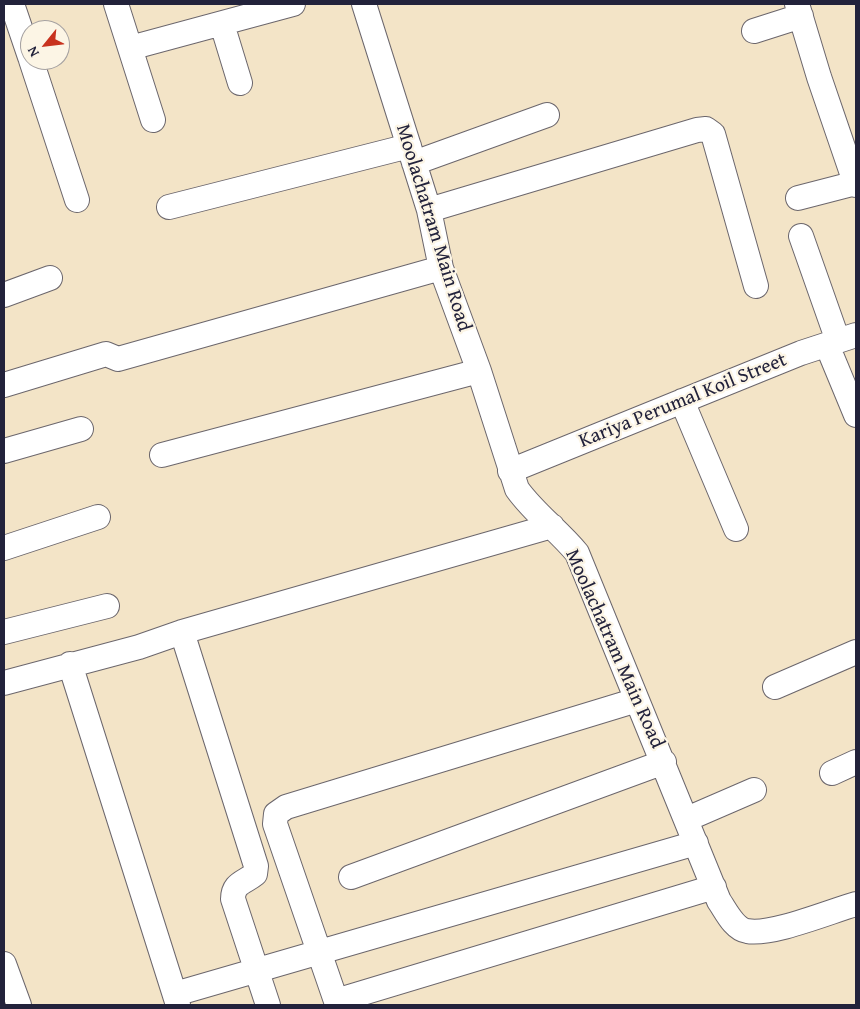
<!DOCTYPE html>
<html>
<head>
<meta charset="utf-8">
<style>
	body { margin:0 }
	#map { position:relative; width:860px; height:1009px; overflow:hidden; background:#f3e4c7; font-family:"Gentium Book Plus",serif }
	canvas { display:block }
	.frame { position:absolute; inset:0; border:5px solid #22223b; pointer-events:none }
	.north { position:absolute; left:20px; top:20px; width:50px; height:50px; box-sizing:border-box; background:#fcf5e5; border:1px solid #a5a1a1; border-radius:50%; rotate:241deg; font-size:14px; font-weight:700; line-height:20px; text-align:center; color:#22223b }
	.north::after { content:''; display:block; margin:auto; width:18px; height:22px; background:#c8321e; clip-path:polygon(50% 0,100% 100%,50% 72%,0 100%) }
</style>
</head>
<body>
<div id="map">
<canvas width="860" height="1009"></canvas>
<div class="frame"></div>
<div class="north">N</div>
</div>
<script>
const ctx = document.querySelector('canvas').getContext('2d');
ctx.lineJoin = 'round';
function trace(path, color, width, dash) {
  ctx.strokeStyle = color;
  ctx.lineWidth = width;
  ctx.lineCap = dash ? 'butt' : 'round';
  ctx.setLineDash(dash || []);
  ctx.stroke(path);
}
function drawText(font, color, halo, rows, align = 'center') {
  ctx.font = font + ' "Gentium Book Plus",serif';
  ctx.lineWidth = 4.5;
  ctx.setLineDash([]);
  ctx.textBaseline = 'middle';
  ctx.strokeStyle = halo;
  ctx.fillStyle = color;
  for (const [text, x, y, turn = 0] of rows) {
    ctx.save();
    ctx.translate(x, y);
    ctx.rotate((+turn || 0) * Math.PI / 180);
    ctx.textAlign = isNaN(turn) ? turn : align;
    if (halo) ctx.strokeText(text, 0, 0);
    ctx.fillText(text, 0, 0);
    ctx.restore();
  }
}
const minor = new Path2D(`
	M12,4L30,57
	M116,4L153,120
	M364,4L429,210L441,268L479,371L517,489C534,513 558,530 577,553L719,901C726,911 734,929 747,931C771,936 831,911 856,904
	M797,4L819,77L856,185
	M222,24L240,83
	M754,31L801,16
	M130,48L293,4
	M31,60L77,200
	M414,163L547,115
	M798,198L856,183
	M169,207L409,146
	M429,210L697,130L706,129L713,134L756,286
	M801,236L838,341
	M4,295L50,278
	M827,345L856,415
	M4,385L106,354L118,359L441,268
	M682,401L736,529
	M4,451L81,429
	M162,455L479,371
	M510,471L801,353L856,335
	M4,548L98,517
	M4,632L107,606
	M182,632L256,866L255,874C244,883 233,883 233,899L268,1005
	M70,664L178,1005
	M4,683L139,647L182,632L552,526
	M775,687L856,652
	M637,700L286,807L276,814L275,824L336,1001L714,887
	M832,773L856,762
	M687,819L754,790
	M351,877L664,762
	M4,964L19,1005
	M175,994L696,843`);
const streetNames = [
	["Moolachatram Main Road",433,228,73],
	["Kariya Perumal Koil Street",683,401,-22],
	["Moolachatram Main Road",614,649,66]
];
trace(minor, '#6b666c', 26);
trace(minor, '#fff', 24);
drawText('20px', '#22223b', '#fcf5e5', streetNames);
</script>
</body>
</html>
